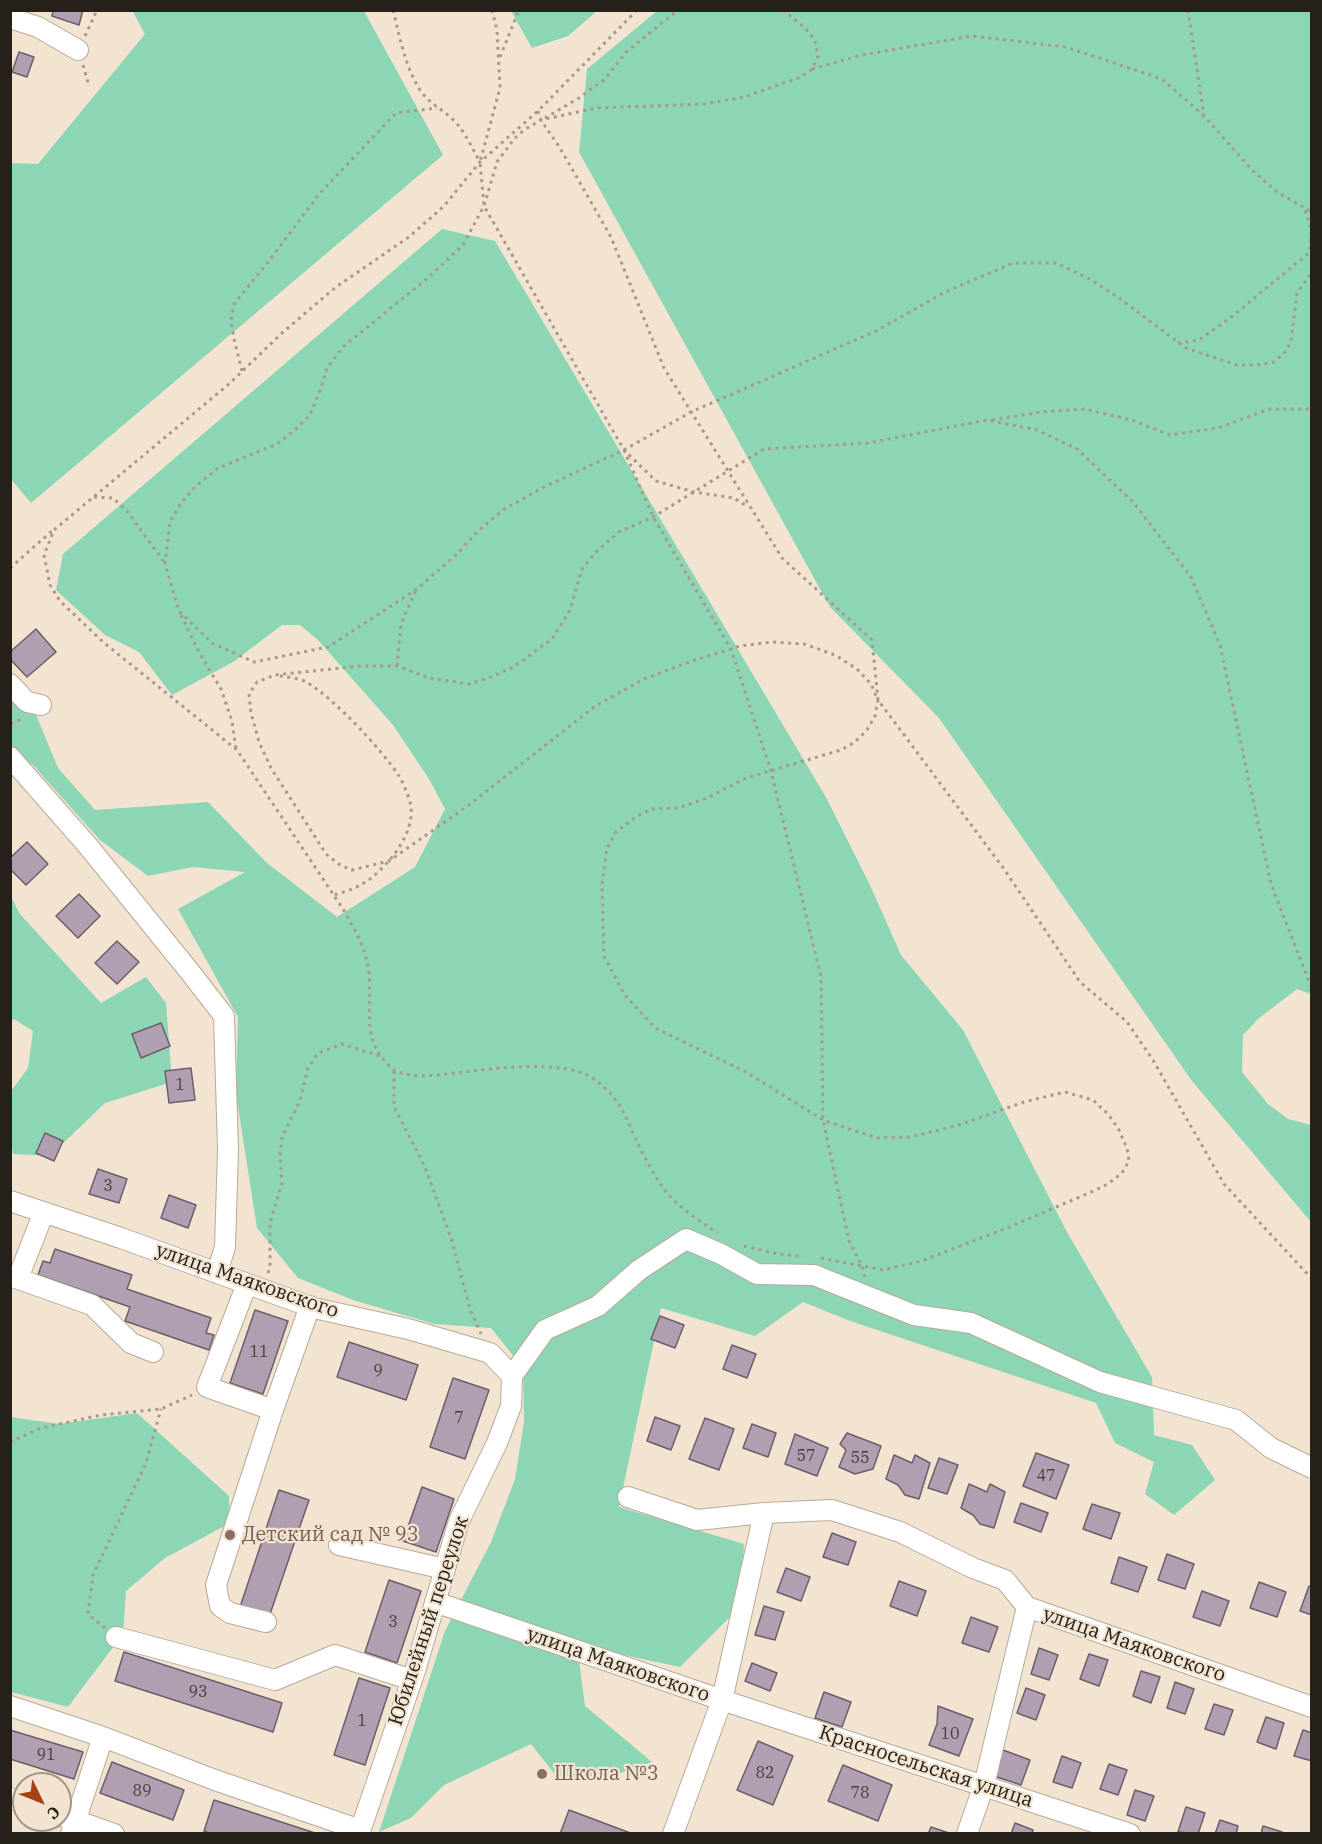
<!DOCTYPE html>
<html>
<head>
<meta charset="utf-8">
<style>
	body { margin:0 }
	#map { position:relative; width:1322px; height:1844px; overflow:hidden; background:#f2e4d0; font-family:"IBM Plex Serif",serif }
	canvas { display:block }
	.frame { position:absolute; inset:0; border:12px solid #252018; pointer-events:none }
	.north { position:absolute; left:12px; top:1772px; width:60px; height:60px; box-sizing:border-box; background:#f2e4d0; border:2px solid #a09686; border-radius:50%; rotate:133deg; font-size:16px; font-weight:700; line-height:24px; text-align:center; color:#252018 }
	.north::after { content:''; display:block; margin:auto; width:21px; height:27px; background:#a64015; clip-path:polygon(50% 0,100% 100%,50% 72%,0 100%) }
</style>
</head>
<body>
<div id="map">
<canvas width="1322" height="1844"></canvas>
<div class="frame"></div>
<div class="north">С</div>
</div>
<script>
const ctx = document.querySelector('canvas').getContext('2d');
ctx.lineJoin = 'round';
function paint(path, color) {
  ctx.fillStyle = color;
  ctx.fill(path, 'evenodd');
}
function trace(path, color, width, dash) {
  ctx.strokeStyle = color;
  ctx.lineWidth = width;
  ctx.lineCap = dash ? 'butt' : 'round';
  ctx.setLineDash(dash || []);
  ctx.stroke(path);
}
function drawText(font, color, halo, rows, align = 'center') {
  ctx.font = font + ' "IBM Plex Serif",serif';
  ctx.lineWidth = 4.5;
  ctx.setLineDash([]);
  ctx.textBaseline = 'middle';
  ctx.strokeStyle = halo;
  ctx.fillStyle = color;
  for (const [text, x, y, turn = 0] of rows) {
    ctx.save();
    ctx.translate(x, y);
    ctx.rotate((+turn || 0) * Math.PI / 180);
    ctx.textAlign = isNaN(turn) ? turn : align;
    if (halo) ctx.strokeText(text, 0, 0);
    ctx.fillText(text, 0, 0);
    ctx.restore();
  }
}
const green = new Path2D(`
	M132,10L364,11L443,155L31,503L11,479V163L38,164L145,34Z
	M658,10L1311,11V994L1297,989L1259,1018L1243,1035L1242,1072L1268,1104L1288,1119L1311,1125V1222L1192,1081L939,718L830,607L579,152L587,69Z
	M511,11H597L568,36L532,48Z
	M442,229L495,241L827,799L869,883L901,955L963,1030L1068,1234L1152,1377L1154,1435L1192,1445L1215,1480L1174,1515L1145,1494L1154,1462L1115,1443L1096,1403L850,1321L803,1302L755,1336L661,1308L619,1507L744,1544L740,1607L680,1667L577,1645L585,1706L652,1762L612,1776L557,1777L531,1744L444,1785L411,1818L379,1832L445,1631L491,1542L515,1479L524,1422L523,1368L491,1328L434,1324L353,1300L298,1278L257,1228L236,1094L238,1017L178,909L245,872L193,867L148,876L100,840L33,765L11,748L10,676L27,693L58,768L95,810L208,802L267,863L337,917L415,867L445,809L429,779L393,725L317,639L300,625H282L233,662L172,695L139,652L105,635L56,590L63,554Z
	M10,895L20,914L101,1003L146,977L166,1003L172,1082L105,1103L50,1156L13,1154L11,1140V1091L28,1068L33,1031L14,1019L11,1021Z
	M137,1413L229,1496L230,1523L165,1558L126,1591L123,1634L68,1707L11,1692L10,1417L59,1424Z`);
const building = new Path2D(`
	M53,10H83L79,25L52,16Z
	M19,52L34,57L27,77L12,72Z
	M36,629L56,652L27,677L10,659V652Z
	M27,842L48,864L26,885L10,869V858Z
	M79,894L100,916L78,938L56,916Z
	M117,941L139,962L117,984L95,963Z
	M161,1023L170,1046L141,1058L132,1034Z
	M191,1068L195,1100L169,1103L165,1071Z
	M45,1133L63,1141L54,1161L36,1153Z
	M98,1169L127,1179L119,1203L89,1194Z
	M169,1195L196,1205L188,1228L161,1218Z
	M55,1249L132,1275L127,1289L211,1318L206,1333L214,1335L209,1350L125,1321L130,1307L38,1275L43,1261L50,1263Z
	M255,1310L288,1321L263,1394L230,1383Z
	M660,1316L684,1325L675,1348L651,1339Z
	M349,1342L418,1365L406,1400L337,1377Z
	M732,1345L756,1354L747,1378L723,1369Z
	M453,1378L489,1390L465,1459L430,1447Z
	M655,1417L680,1426L671,1450L647,1441Z
	M705,1418L734,1429L719,1470L689,1459Z
	M752,1424L776,1433L768,1457L743,1448Z
	M847,1433L881,1446L873,1469L855,1474L839,1467L846,1450L840,1444Z
	M795,1434L828,1448L817,1476L785,1464Z
	M1036,1453L1069,1465L1056,1499L1023,1486Z
	M894,1455L912,1463L915,1455L930,1463L919,1499L905,1495L898,1485L886,1479Z
	M939,1458L958,1465L947,1494L928,1488Z
	M969,1484L987,1492L990,1484L1005,1492L994,1528L980,1524L973,1515L961,1508Z
	M422,1487L454,1499L436,1552L403,1541Z
	M279,1490L309,1500L269,1617L240,1607Z
	M1021,1503L1048,1513L1041,1532L1014,1522Z
	M1092,1504L1120,1513L1111,1539L1083,1529Z
	M832,1533L856,1542L848,1565L823,1557Z
	M1167,1554L1194,1564L1185,1589L1158,1580Z
	M1119,1557L1147,1567L1138,1592L1111,1583Z
	M786,1568L810,1577L801,1601L777,1592Z
	M389,1580L421,1591L397,1663L365,1652Z
	M899,1581L926,1591L917,1616L890,1606Z
	M1259,1582L1286,1592L1277,1617L1250,1608Z
	M1309,1586H1312V1615L1300,1611Z
	M1202,1591L1229,1601L1220,1626L1193,1617Z
	M764,1606L784,1612L775,1640L755,1635Z
	M971,1617L998,1627L989,1652L962,1643Z
	M1039,1648L1058,1655L1049,1680L1031,1674Z
	M124,1652L282,1703L273,1732L115,1681Z
	M1089,1654L1108,1660L1099,1686L1080,1679Z
	M752,1663L777,1673L770,1691L745,1681Z
	M1141,1671L1160,1677L1151,1703L1133,1696Z
	M359,1678L390,1688L365,1765L334,1755Z
	M1175,1682L1194,1689L1185,1714L1167,1708Z
	M1026,1688L1045,1695L1036,1720L1017,1713Z
	M824,1692L851,1702L842,1727L815,1718Z
	M1214,1704L1233,1710L1224,1735L1205,1729Z
	M938,1706L973,1719L959,1756L929,1745L937,1724Z
	M1266,1717L1284,1723L1276,1749L1257,1742Z
	M10,1730L83,1752L74,1779L10,1759Z
	M1303,1730L1312,1733V1761L1294,1756Z
	M758,1741L793,1756L773,1805L737,1790Z
	M1003,1750L1030,1760L1021,1785L994,1776Z
	M1062,1756L1081,1763L1072,1788L1053,1782Z
	M112,1762L184,1790L173,1820L100,1793Z
	M1109,1764L1127,1770L1118,1795L1100,1789Z
	M843,1765L892,1785L878,1821L828,1801Z
	M1135,1790L1154,1796L1145,1821L1127,1815Z
	M214,1800L318,1834H212L204,1831Z
	M1186,1807L1205,1813L1198,1834L1178,1832Z
	M569,1810L633,1834H560Z
	M1220,1820L1238,1826L1236,1834H1215Z
	M1015,1823L1033,1830L1032,1834H1011Z
	M1263,1826L1282,1832V1834H1261Z
	M931,1827L949,1833L928,1834Z`);
const path = new Path2D(`
	M393,10C400,38 405,66 420,90C430,105 448,112 458,125C467,136 473,150 480,162
	M492,10L497,30L500,88L480,162L484,206L624,450L656,481L694,492L734,498L748,507
	M637,10L538,111L480,162L444,206L409,237L336,287L282,333L229,384L54,530L44,555L50,585L60,601L103,642L237,750L345,912C355,930 365,947 368,967C374,998 360,1038 386,1062C389,1066 392,1069 396,1071C415,1079 436,1075 455,1073C490,1069 564,1058 594,1079C621,1099 624,1114 637,1142C644,1157 653,1173 662,1186C675,1206 698,1219 717,1233
	M783,10L805,28L815,40L818,56L812,69L801,77L744,97L705,104L596,108L541,120L524,130L514,139L497,162L484,206L463,245L429,277L343,347L327,368L321,388L310,415L294,431L277,444L218,468L195,487L181,503L170,522L165,564L179,611L212,643L254,662L328,647L417,589L457,554L477,532L503,510L544,487L624,450L691,412L876,331L945,292L1013,263H1056L1090,279L1119,298L1186,348L1237,365H1257L1274,362L1285,352L1291,342L1297,293L1312,272
	M1188,10L1204,116L1252,170L1277,192L1312,212
	M85,36L97,10
	M500,57L519,10
	M83,65L89,86
	M812,69L862,55L972,36L1066,47L1162,79L1204,116
	M538,111L541,120L560,148L611,237L664,368L782,558L872,640L878,700L1004,869L1080,982L1127,1022L1153,1060L1224,1184L1312,1279
	M545,118L579,98L605,79L626,52L678,10
	M1178,343L1199,340L1230,318L1310,252L1311,229L1305,210
	M242,371L234,339L231,321L234,304L265,266L320,193L396,113L437,108
	M992,420L1041,412L1084,409L1132,420L1170,435L1218,428L1270,409H1312
	M624,450L653,517L731,649L771,771L821,977L823,1120L849,1241L862,1266L865,1278
	M94,497L113,498L127,511L164,562
	M10,568L52,531
	M181,615L200,654L221,689L232,721L236,749
	M397,666L401,624L416,590
	M280,676C288,677 299,678 306,682C333,697 382,750 399,776C404,784 409,797 411,806C414,834 391,862 370,879C359,887 346,892 333,895
	M10,723L23,719
	M394,1071V1107L425,1167L452,1241L470,1309L481,1334
	M744,1246L778,1254L799,1256
	M821,1258L883,1270L921,1261L1007,1228L1089,1193L1108,1184L1122,1173L1129,1161L1127,1148L1118,1128L1108,1114L1093,1100L1065,1092L1024,1102L959,1125L910,1137L878,1138L849,1129L823,1120L746,1072L655,1028L624,994L604,956L602,885L607,848L616,832L637,816L652,809L678,808L707,798L746,778L841,750L855,742L867,730L875,716L878,700L871,684L857,669L835,655L804,644L772,642L740,646L689,662L644,679L594,707L469,805L389,861L352,870L340,865L326,854L271,768L259,742L251,713L249,694L257,682L275,675L360,666H397L429,678L469,684L494,676L515,666L552,639L570,610L582,569L598,550L619,532L653,517L764,449L868,443L987,420L1037,430L1077,449L1133,502L1191,577L1220,645L1271,884L1312,989
	M268,1273L270,1267V1223L282,1183L280,1155L282,1137L300,1101L308,1068L318,1053L342,1044L380,1056
	M10,1442L41,1428L101,1415L161,1409L192,1395
	M105,1628L88,1614L93,1575L146,1463L161,1409`);
const minor = new Path2D(`
	M10,18L38,27L78,50
	M10,684L27,702L41,705
	M10,757L88,846L190,972L224,1016L228,1150L225,1247L217,1273
	M10,1201L121,1238L314,1308L408,1329L490,1353L512,1376
	M10,1276L92,1305L131,1343L153,1352
	M18,1278L44,1212
	M247,1284L207,1387L273,1410
	M512,1376L545,1330L598,1306L639,1270L686,1239L721,1254L757,1274L814,1275L914,1315L971,1323L1100,1382L1236,1420L1271,1448L1312,1468
	M628,1497L697,1520L764,1513
	M339,1545L445,1569
	M435,1602L722,1700L764,1513L832,1510L900,1532L973,1568L1005,1580L1027,1607L1312,1707
	M266,1622L230,1613L220,1606L216,1585L273,1410L310,1306
	M116,1637L275,1680L335,1655L412,1680
	M10,1706L103,1737L215,1780L360,1830
	M10,1798L24,1803
	M60,1815L114,1834
	M71,1834L103,1737
	M359,1834L415,1671L459,1521L497,1443L511,1406L512,1376
	M673,1834L722,1700L1130,1834
	M967,1834L984,1785L1027,1607`);
const markers = [
	[230,1535,6,"#8d6e63"],
	[542,1774,6,"#8d6e63"]
];
const numberNames = [
	["1",180,1085],
	["3",108,1186],
	["11",259,1352],
	["9",378,1371],
	["7",459,1418],
	["57",806,1456],
	["55",860,1458],
	["47",1046,1476],
	["3",393,1622],
	["93",198,1692],
	["1",362,1721],
	["10",950,1734],
	["91",46,1755],
	["82",765,1773],
	["89",142,1791],
	["78",860,1793]
];
const streetNames = [
	["улица Маяковского",247,1281,19],
	["Юбилейный переулок",429,1621,-72],
	["улица Маяковского",1134,1645,19],
	["улица Маяковского",618,1665,19],
	["Красносельская улица",926,1767,18]
];
const educationNames = [
	["Детский сад № 93",242,1535],
	["Школа №3",554,1774]
];
paint(green, '#8cd6b5');
paint(building, '#b09fb0');
trace(building, '#6c5d6c', 1.5);
trace(minor, '#b7aa97', 22);
trace(path, '#a59a8b', 3, [3, 4.5]);
trace(minor, '#fff', 20);
for (const [x, y, r, color] of markers) {
  const dot = new Path2D();
  dot.arc(x, y, r, 0, 2 * Math.PI);
  ctx.fillStyle = color;
  ctx.fill(dot);
  trace(dot, '#f2e4d0', 2);
}
drawText('16px', '#48403e', null, numberNames);
drawText('20px', '#252018', '#f2e4d0', streetNames);
drawText('20px', '#785e54', '#f2e4d0', educationNames, 'left');
</script>
</body>
</html>
